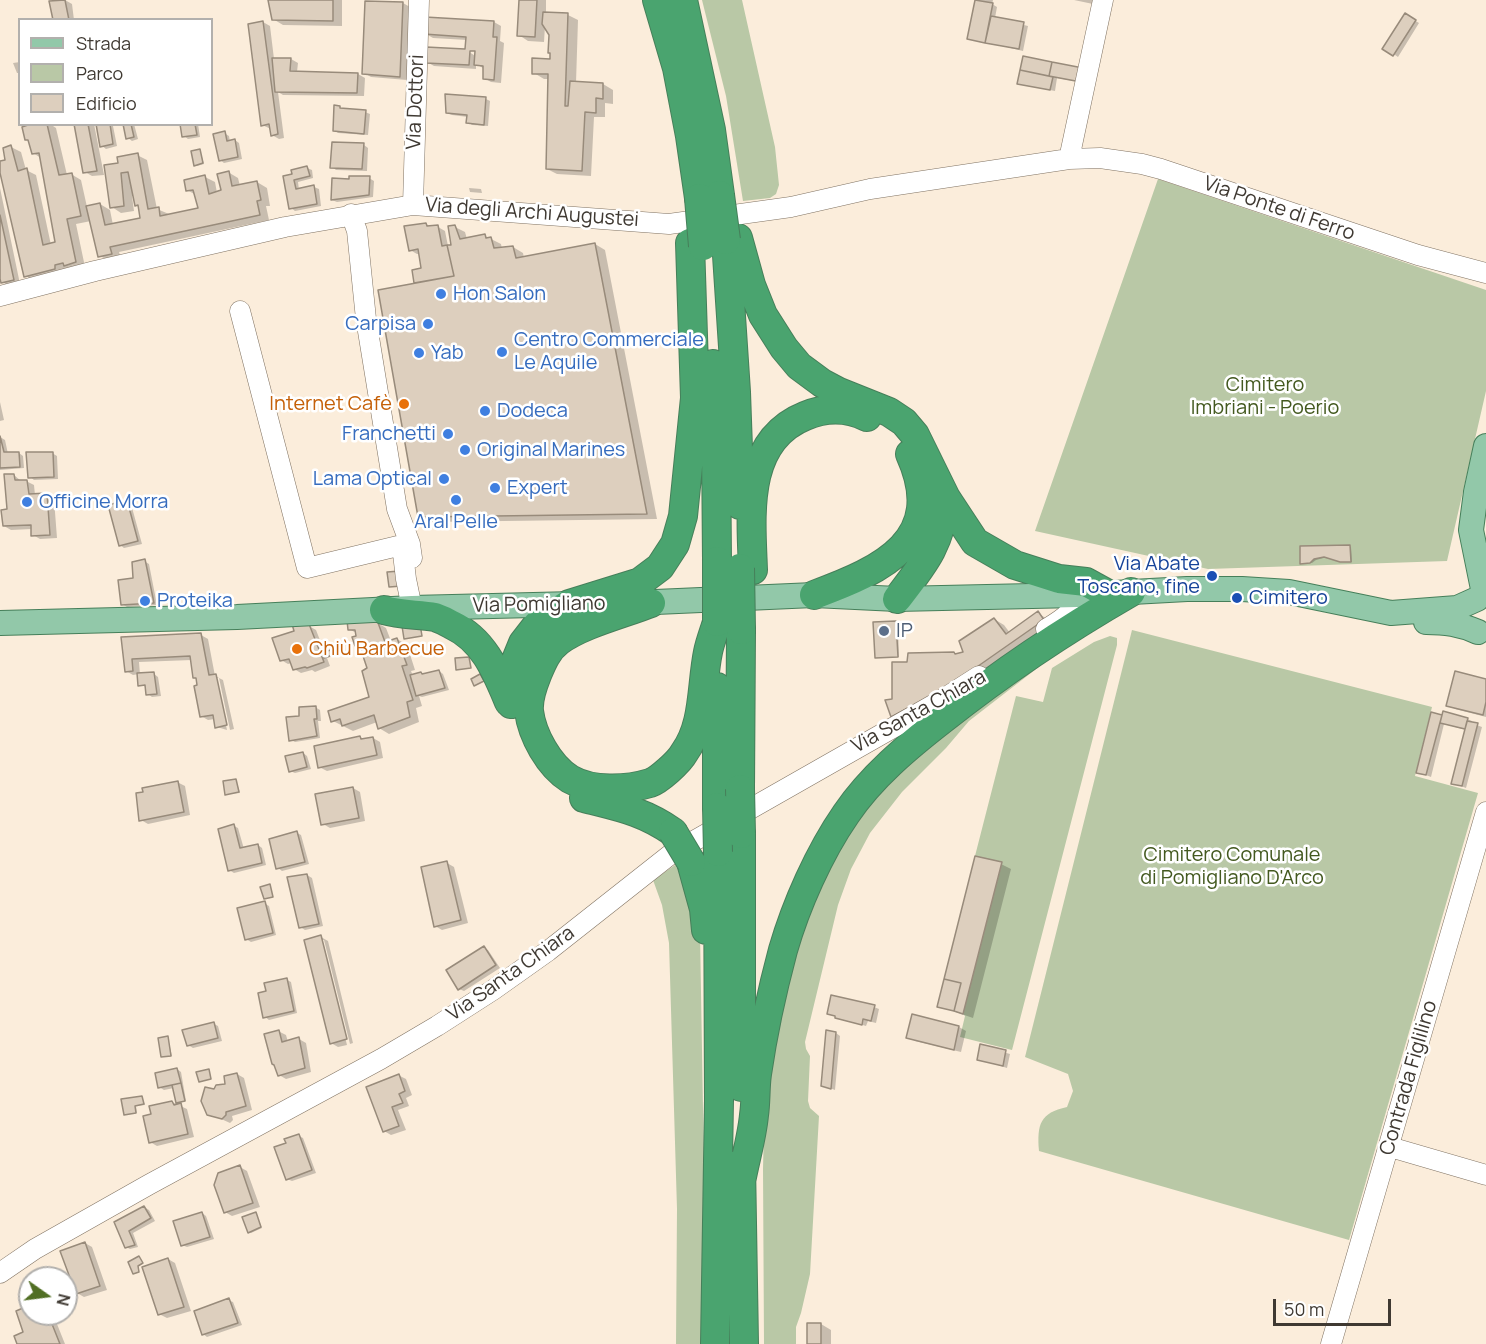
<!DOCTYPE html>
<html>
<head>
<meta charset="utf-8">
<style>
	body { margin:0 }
	#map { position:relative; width:1486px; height:1344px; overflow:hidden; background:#fbeddb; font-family:Manrope,sans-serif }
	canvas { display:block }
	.legend { position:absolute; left:18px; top:18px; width:195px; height:108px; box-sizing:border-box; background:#fff; border:2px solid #b2b0ad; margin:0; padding:8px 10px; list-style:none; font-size:18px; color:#3f3932 }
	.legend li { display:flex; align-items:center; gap:12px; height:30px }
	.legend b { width:30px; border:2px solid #b2b0ad }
	.north { position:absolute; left:18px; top:1266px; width:60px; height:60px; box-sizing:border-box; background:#fff; border:2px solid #b2b0ad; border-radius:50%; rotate:104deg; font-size:16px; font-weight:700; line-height:24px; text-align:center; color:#3f3932 }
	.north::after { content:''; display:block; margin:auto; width:21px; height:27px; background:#516f24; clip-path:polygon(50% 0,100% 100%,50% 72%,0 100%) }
	.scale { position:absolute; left:1273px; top:1299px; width:118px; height:27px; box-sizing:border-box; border:3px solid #3f3932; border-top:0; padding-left:8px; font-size:18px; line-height:21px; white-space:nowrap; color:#3f3932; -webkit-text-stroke:4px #fff; paint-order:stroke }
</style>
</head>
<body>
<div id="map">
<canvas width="1486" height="1344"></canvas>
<ul class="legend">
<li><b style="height:8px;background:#92c8a9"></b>Strada</li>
<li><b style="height:16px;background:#b9c8a6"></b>Parco</li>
<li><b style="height:16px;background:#ddcfbe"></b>Edificio</li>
</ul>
<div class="north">N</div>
<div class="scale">50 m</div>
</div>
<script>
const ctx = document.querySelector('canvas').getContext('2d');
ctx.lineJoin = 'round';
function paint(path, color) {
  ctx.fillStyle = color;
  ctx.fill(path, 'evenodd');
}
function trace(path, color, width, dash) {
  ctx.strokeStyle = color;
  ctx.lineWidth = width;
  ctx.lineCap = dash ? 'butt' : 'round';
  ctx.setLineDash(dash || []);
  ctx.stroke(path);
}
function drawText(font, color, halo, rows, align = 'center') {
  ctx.font = font + ' Manrope,sans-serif';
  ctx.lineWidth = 5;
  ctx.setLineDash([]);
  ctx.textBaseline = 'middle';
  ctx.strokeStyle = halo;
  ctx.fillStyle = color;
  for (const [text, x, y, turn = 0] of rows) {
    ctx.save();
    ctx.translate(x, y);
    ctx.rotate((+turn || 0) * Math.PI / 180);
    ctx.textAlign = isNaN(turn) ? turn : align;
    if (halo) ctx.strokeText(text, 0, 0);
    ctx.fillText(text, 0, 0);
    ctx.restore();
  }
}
const green = new Path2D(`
	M702,0H742L775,147L779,185L776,194L770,198L743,201L726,96Z
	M1158,179L1486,290V391L1447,561L1208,569L1035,531Z
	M1132,630L1432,707L1415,776L1478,793L1349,1240L1039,1151C1037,1124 1040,1113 1067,1107L1073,1091L1068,1074L1025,1057Z
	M1110,636L1117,638V645L1012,1050L960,1037L965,1016L963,1014L1002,863L975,856L1016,696L1043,702L1052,668L1094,642Z
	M1071,642L969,721L946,748L902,792L870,833L851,869L838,905L805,1042L806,1049L810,1056L808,1101L810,1108L819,1116L810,1274L801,1313L796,1327V1344H764L763,1169L764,1127L774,1035L783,989L817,885L857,813L917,752Z
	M681,861L700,933L707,1344H676L677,1209L669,943L662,905L653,880Z`);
const shadow = new Path2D(`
	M65,0L72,4L74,20H54L51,2Z
	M270,0H342V26L283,25L273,19Z
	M520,0H546V14L568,15L578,20L576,83L603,84L613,90V104L605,103V117H594L591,176L557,174L547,169L549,79H544L534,73L552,60L551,35L545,26L544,42L528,41L519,35Z
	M977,0H993L992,4L997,7L995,18L1028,26L1023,51L969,38Z
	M1074,0H1094L1093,4Z
	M366,3H403L410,7L407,80L371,77L364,73Z
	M1406,15L1419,23L1398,57L1385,48Z
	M263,22L270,26L274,59H291L298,63L297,72L358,74L365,78L364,96L283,95L278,92L284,138L279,139L272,135L271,129L262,125Z
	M494,22L501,26L500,41L504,43L501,83L491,82L484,78L483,68L476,64V69L434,66L427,62L466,50L477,57V53L468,48L467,40L433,38L426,34Z
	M1024,58L1085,83L1057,78L1055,91L1024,85L1019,83Z
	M20,62V73H17L13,63Z
	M486,99L490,101L488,126L472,125L468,122V117L452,115L447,113Z
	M340,108L344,110L365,112L370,114L368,135L338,133L334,130Z
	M37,124H50L56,128L67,175L71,174L81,180L87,207L100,204L110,210L113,225L142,220L139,207L136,205L134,196H132L134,211L121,213L112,207L120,164L137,155L147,160L157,209L169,214L200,209L196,195L187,190L205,177L215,182L217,193L223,191L228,172L238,178L240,186L257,182L267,188L270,206H266L269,220L119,252L121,259L110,261L100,256L91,221L76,224L85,267L35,282L26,276L0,163L7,161L11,147L21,152L26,170L36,175L51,245L57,244L41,158L33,153L30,141L26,139Z
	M75,124H94L104,175L92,176L85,172Z
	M103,124L113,126L117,146L106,149L102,146Z
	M125,124H134L138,139L132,141L128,138Z
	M182,124H198L200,137L188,139L184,136Z
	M224,133L229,136L230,142L235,140L239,143L242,159L224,163L220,160Z
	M364,145L368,148L367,171L336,170L332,167Z
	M200,150L204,164L197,166L196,165Z
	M307,168L312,170L313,178L298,182L299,190L314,187L319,189L321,206L295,211L291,208L285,177Z
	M369,178L374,181L373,197L337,202L332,200Z
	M0,188L20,284L9,286L2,282L0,272Z
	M469,188L481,189L482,193L470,192Z
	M426,224L431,227H438L445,231L448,246H452L455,227L465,232L467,239L485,236L501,244L502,249L513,247L523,253L524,258L595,244L605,250L657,519L429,522L419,516V284L416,282L423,269L421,254H417L410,250Z
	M0,402L4,420L0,421Z
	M0,437L5,440L8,454L19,453L23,456L24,468L0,470Z
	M52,453L57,456L58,479L34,480L30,477Z
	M14,475L21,481H26L34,485L35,495H47L54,499L57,538L40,539L33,535L32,529L11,530L4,526Z
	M127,502L131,504L142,544L124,548L120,545Z
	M1349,546L1351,547L1352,562H1343L1327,557L1316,560L1312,563H1301Z
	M144,561L149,564L157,605L127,607L122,604Z
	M1038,613L1047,619L1053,626L962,690L902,722L893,716L887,701L893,700L909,663L965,652L994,619L1004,625L1010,633Z
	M376,622L386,628L391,641L397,639L407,645L415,670L411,671L413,676L421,674L424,675L439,671L443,674L449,690L422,697L419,696L422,706L416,708L419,722L389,734L379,728L377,722L353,731L333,721L370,698L369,669L362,649L356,645L358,634L349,629Z
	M896,623L898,624L899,657L878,658Z
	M309,626L316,630L325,653L339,648L342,653L327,658L330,666L315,672L312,670L301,673L294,669L292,663L288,664L281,660Z
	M201,635L208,639L215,676L223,680L234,729L230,730L219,678H216L227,730L217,727L215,719L208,720L201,716L198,679L195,677L192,660L139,662L140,675L154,674L158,677L161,696L152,697L148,694L147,687L140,685L139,674L133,675L126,671L122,639Z
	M1486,681V717L1455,709L1448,705Z
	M315,707L320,710L321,721H318L320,738L295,742L291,740L301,717Z
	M1432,714L1467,719L1472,721L1471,723L1482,727L1466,788L1453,783L1466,730L1444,724L1431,777L1418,772Z
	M360,737L365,740L373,738L380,742L383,758L327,771L319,767Z
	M303,753L307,756L311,769L295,773L290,771Z
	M236,780L240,793L227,794Z
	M177,782L185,786L190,815L148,824L141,820Z
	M353,788L360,792L365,821L330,828L323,824Z
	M234,826L238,828L244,849L258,845L262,848L266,865L234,873L229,870Z
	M297,833L301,835L309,864L282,871L278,868Z
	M447,863L454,867L468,923L442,930L435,926Z
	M1001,864L1011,869L973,1018L938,1006Z
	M307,875L312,878L323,926L305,930L300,927Z
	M264,903L269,906L276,935L251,942L246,939Z
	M321,937L328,941L353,1043L350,1044L324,940H321L347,1045L338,1047L331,1043L305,941Z
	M484,948L488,950L500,968L464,991L459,989Z
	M287,980L291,982L297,1013L269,1020L265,1017L268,992Z
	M874,1007L879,1009L876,1023L868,1021L866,1026L836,1017Z
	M214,1024L218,1026L222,1041L193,1048L188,1045Z
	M959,1027L966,1031L961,1052L915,1041L908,1037Z
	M278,1031L286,1035L288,1042L299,1039L306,1043L311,1072L286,1079L279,1075Z
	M836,1033L840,1036L835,1090L827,1087Z
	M168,1038L172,1056L164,1057L162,1056Z
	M982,1046L1010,1054L1007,1068L979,1059Z
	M177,1069L181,1072L186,1101L179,1103L174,1088L164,1090L159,1087Z
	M237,1074L244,1078L252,1110L232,1116L233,1120L230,1123L208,1113L215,1091L226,1085Z
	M398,1075L406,1079L412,1095L406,1098L409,1106L398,1110L406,1130L391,1135L384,1131Z
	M142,1097L145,1105L136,1106L137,1113L125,1114Z
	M172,1102L187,1109L194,1137L157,1146L150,1142L153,1115Z
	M299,1136L303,1138L316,1173L292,1181L287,1179L288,1144Z
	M240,1167L247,1171L260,1207L232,1216L225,1212Z
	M144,1207L149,1210L155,1221L133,1233L138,1247L130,1249L126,1247L116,1223Z
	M202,1213L206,1216L214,1239L187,1247L182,1245Z
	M256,1213L262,1228L251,1233L249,1232Z
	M85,1243L92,1247L107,1290L84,1297L77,1293Z
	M168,1259L175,1263L191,1311L167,1318L159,1314Z
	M228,1300L233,1302L242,1325L207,1337L203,1334Z
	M30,1306V1314H53L65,1344H19L25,1332Z
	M821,1324L831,1330V1344H808Z`);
const building = new Path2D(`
	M65,0L69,20H53L49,1Z
	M268,0H333V21L272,20Z
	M519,0H537L535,37L517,36Z
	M975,0L993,3L985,43L967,39Z
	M365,1L403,2L400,77L362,74Z
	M543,12L568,13L565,106H568L570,81L603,83V99L596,98V113L585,112L582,171L546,169L548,74H532V58L550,59V53H548L549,35L542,24Z
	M1405,13L1416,20L1393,56L1382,49Z
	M991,16L1024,22L1019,49L985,43Z
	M425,17L494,21L493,37H497L494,80L483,79V66L474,65L475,51H470L469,65L425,63L426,47L465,49L466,37L424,34Z
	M263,21L278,134L271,136L269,124L261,126L248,24Z
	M1023,56L1052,62L1049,76L1020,70Z
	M272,58H291L290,71L358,73L357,93L275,92Z
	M1052,62L1083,68L1081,82L1049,76Z
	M1020,70L1053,77L1050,90L1017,84Z
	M445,94L486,97L484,125L466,123L467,115L446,113Z
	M334,105L340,106V108L366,110L364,134L333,131Z
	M31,124H47L59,175L72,173L81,216L67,219L76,262L64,266L63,263L55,265V269L24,277L0,173V161L5,160L3,148L11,145L18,171L27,168L43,245L55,242L39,153L32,154L28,140H25L22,127Z
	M74,124H88L97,171L83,173Z
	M96,124H110L113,144L100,147Z
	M123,124H131L134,137L126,139Z
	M180,124H195L197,135L182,137Z
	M225,131L227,141L235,139L238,157L219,161L213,134Z
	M332,142L364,143L362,169L330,168Z
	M200,149L203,163L194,166L191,151Z
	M138,153L148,209L159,207L160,216L198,208L193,190L186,191L184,180L205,175L209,194L221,190L217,174L229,171L232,186L257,181L261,200L257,201L260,215L110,247L112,254L98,257L86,206L100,203L105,225L140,218L138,205L135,206L128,172L121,173L124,206L110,208L104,165L118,163L117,157Z
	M307,166L310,176L294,180L296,189L314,185L317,204L289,209L283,176L292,174L291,170Z
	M349,176H370L369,195L331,200L332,178L349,179Z
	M0,215L14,280L1,283L0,279Z
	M426,223L427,226L438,225L442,246L447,245L454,276L414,283L412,270L421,268L418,249L409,251L404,226Z
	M455,225L460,239L485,234L486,238L491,237L494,248L513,246L516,258L595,243L647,514L418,517L378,290L454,276L447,245H451L448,226Z
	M0,436L4,452H19L20,467L0,468Z
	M26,452H53L54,477L28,478Z
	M4,474H14L15,480H27L29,494L47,493L50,535L31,536V525L3,526L1,510L7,509Z
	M127,500L138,541L119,546L108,505Z
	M1350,545L1351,562H1340L1324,557L1314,559L1310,563L1300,564V546Z
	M145,559L154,603L121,605L118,580L133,578L132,562Z
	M400,571L402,586L389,587L387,572Z
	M1038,611L1044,620L951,685L891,717L885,700L892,699V662H907L908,653L954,652L955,654L963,652L959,641L994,618L1006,634Z
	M347,620H377L385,642L397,638L407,665L402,666L413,700L407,702L410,717L378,729L374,715L342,726L340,719L331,722L328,711L369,697L362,671L367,668L359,644L355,646L352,637L356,636L355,630H348Z
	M896,621L898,657L875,658L873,622Z
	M292,624H309L324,662L307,668L305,667L293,670L289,659L280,661L272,638L294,631Z
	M420,624L422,636L404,639L402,626Z
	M201,633L209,675L216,674L227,725L215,728L213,715L200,717L194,686L197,685L196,678H193L190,656L132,659L133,671L125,672L121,637Z
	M339,647L341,652L324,658L322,653Z
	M469,657L471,668L456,670L455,658Z
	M439,670L445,688L416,696L410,675L421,672L422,674Z
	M1455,671L1486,679V702L1483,715L1446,706Z
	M154,672L157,694L146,695L145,685L138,686L137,673Z
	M480,674L484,681L474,686L471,679Z
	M316,706L317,719H314L317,736L289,741L286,717L299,716V707Z
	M1443,711L1468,718L1465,729L1440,723Z
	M1431,712L1442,715L1426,775L1416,773Z
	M1467,721L1478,723L1462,786L1451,784Z
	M360,736L361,739L373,737L377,755L318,768L314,746Z
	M303,752L307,767L289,772L285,756Z
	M236,779L239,792L225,795L223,781Z
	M178,781L184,812L139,821L136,793L143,792L142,788Z
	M353,787L359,818L321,825L315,794Z
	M234,824L240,848L258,844L262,863L228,871L218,829Z
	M297,831L305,862L276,869L269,839Z
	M975,856L1002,862L963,1014L954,1011L961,983L944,979Z
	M447,861L461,920L434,927L421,867Z
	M307,874L319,924L299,928L287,877Z
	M270,884L273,897L264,899L260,887Z
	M265,901L273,933L245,940L237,908Z
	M321,935L347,1039L330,1044L304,940Z
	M484,946L496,965L458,990L446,970Z
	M287,978L294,1011L263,1018L258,993L266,991L264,983Z
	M944,979L961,983L954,1011L937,1007Z
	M831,995L875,1005L871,1021L863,1019L862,1025L835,1018V1016L827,1014Z
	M912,1014L959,1026L954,1050L906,1038Z
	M214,1022L218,1038L187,1046L182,1030Z
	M279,1030L282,1042L299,1037L305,1068L278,1076L274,1065L272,1064L264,1034Z
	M826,1030L836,1032L831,1089L821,1086Z
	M168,1036L171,1056L161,1057L158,1038Z
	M980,1044L1006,1050L1003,1066L977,1060Z
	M177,1068L181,1083L158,1088L155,1073Z
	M209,1069L211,1079L199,1082L196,1072Z
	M237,1073L246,1106L226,1112V1115L222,1119L207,1115L201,1101L205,1087L214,1089L216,1085L225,1084L224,1076Z
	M399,1074L405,1091L399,1094L403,1103L392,1107L399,1126L383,1132L366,1087Z
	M181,1083L185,1101L176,1103L172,1085Z
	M142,1096L144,1104L135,1106L136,1113L124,1115L121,1099Z
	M172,1101L174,1105L181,1103L188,1134L149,1143L143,1116L151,1114L149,1106Z
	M299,1134L312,1170L286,1180L274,1147L286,1143L284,1139Z
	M240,1165L253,1203L224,1213L214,1185L218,1173Z
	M144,1206L151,1218L129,1231L135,1245L125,1248L114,1222Z
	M202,1212L210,1237L181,1246L173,1221Z
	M256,1212L261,1227L248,1233L242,1217Z
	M85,1242L100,1286L76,1294L60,1251Z
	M139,1256L143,1263L138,1266L139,1272L133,1274L128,1262Z
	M168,1258L184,1307L158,1315L142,1267Z
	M229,1298L238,1323L202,1335L194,1311Z
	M30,1305V1314H48L60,1344H17L14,1336L23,1332L16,1311Z
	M807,1323H821V1344H807Z`);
const minor = new Path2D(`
	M1069,159L1103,0
	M413,205L419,0
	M351,214L357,231L366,319L397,509L410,544L412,558
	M0,296L95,271L285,227L413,205L669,224L791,207L870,189L1069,159L1100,158L1142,164L1161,169L1418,255L1486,273
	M240,311L307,568L402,545L406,579L412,608
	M1046,629C1059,621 1076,612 1077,595
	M1390,1147L1486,1175
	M0,1273L35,1249L150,1184L381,1059L437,1026L493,990L548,951L671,854L940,701L979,676
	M1331,1344L1486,812`);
const major = new Path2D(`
	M1483,589L1471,530L1476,492L1486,446
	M633,603L814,595L897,599L1077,595L1187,589H1242L1289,592L1391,613L1457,608L1477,599
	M1426,622C1445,622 1460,624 1478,632
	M0,623L237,617L412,608L574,604`);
const highway = new Path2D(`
	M657,0L677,68L690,136L699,198
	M683,0L711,130L720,195
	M738,238L751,285L763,315L784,348L799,366L822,383L839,392L889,412L904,422L915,435L946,498L975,542L1015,565L1059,579L1086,582L1106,593
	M726,240L736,392L740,505
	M713,364L716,440L717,561
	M753,570C751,515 743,441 805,416C826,407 847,407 867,417
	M814,595C882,570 949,540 910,454
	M897,599C924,564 941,544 946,498
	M651,603C623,614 582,624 559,641C547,650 542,663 537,675C533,685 528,700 529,711C532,735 549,766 570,779C592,792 627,790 650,783C659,780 679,762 684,753C705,724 701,686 708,652C710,642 714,632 717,622
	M384,610C401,615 418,614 435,617C441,619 447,622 452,625C484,640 496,671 509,702
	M717,687V807
	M511,704L514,665L523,643L537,625L569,604L640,582L660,567L675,544L683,516L695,398L690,243
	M740,789L741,630
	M584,798C619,807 643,811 673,832
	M691,862L704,909L706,930
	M741,1087V834
	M741,1163L744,1344
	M741,1182C745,1160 752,1137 754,1115C756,1102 755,1088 757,1074C763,1032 772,991 783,950C796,905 819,853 846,814C871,777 907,747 943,719C1002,672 1065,630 1131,592
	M715,1344L719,1100L718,852`);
const highwayBridge = new Path2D(`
	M720,195L726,240
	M699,198L703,246
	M717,561V622
	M740,568L741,630
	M740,789L741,834
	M717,807L718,852
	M673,832L691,862`);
const markers = [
	[441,294,6,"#3f7fe0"],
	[428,324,6,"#3f7fe0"],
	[502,352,6,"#3f7fe0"],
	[419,353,6,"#3f7fe0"],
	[404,404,6,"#e8710a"],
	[485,411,6,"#3f7fe0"],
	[448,434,6,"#3f7fe0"],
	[465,450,6,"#3f7fe0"],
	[444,479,6,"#3f7fe0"],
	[495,488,6,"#3f7fe0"],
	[456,500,6,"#3f7fe0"],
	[27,502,6,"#3f7fe0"],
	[1212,576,6,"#1a4fb4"],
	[1237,598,6,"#1a4fb4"],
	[145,601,6,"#3f7fe0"],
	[884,631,6,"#5c6f8a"],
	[297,649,6,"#e8710a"]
];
const streetNames = [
	["Via Dottori",416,102,-88],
	["Via Ponte di Ferro",1279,209,19],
	["Via degli Archi Augustei",532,213,4],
	["Via Pomigliano",539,605,-1],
	["Via Santa Chiara",919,712,-29],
	["Via Santa Chiara",511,974,-35],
	["Contrada Figlilino",1409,1078,-74]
];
const shopNames = [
	["Hon Salon",453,294],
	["Carpisa",416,324,"right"],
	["Centro Commerciale",514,340],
	["Le Aquile",514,363],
	["Yab",431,353],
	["Dodeca",497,411],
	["Franchetti",436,434,"right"],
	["Original Marines",477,450],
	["Lama Optical",432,479,"right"],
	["Expert",507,488],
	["Officine Morra",39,502],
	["Aral Pelle",456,522,"center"],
	["Proteika",157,601]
];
const parkNames = [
	["Cimitero",1265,385],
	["Imbriani - Poerio",1265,408],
	["Cimitero Comunale",1232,855],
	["di Pomigliano D'Arco",1232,878]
];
const foodNames = [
	["Internet Cafè",392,404],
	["Chiù Barbecue",309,649,"left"]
];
const transitNames = [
	["Via Abate",1200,564],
	["Toscano, fine",1200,587],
	["Cimitero",1249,598,"left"]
];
const serviceNames = [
	["IP",896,631]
];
paint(green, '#b9c8a6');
paint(shadow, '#0003');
paint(building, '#ddcfbe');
trace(building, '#988b7b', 1.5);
trace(minor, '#807363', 21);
trace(major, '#467f5a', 26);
trace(highway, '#467f5a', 30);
trace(minor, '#fff', 20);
trace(major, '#92c8a9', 24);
trace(highway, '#4aa46f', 28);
trace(highwayBridge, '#467f5a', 30, []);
trace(highwayBridge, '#4aa46f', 28);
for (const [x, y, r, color] of markers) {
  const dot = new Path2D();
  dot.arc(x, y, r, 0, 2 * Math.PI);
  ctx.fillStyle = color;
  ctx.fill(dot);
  trace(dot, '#fff', 2);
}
drawText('20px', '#3f3932', '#fff', streetNames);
drawText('20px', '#366cbe', '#fff', shopNames, 'left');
drawText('20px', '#43591f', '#fff', parkNames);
drawText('20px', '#c56008', '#fff', foodNames, 'right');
drawText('20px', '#164399', '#fff', transitNames, 'right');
drawText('20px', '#4e5e75', '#fff', serviceNames, 'left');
</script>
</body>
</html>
